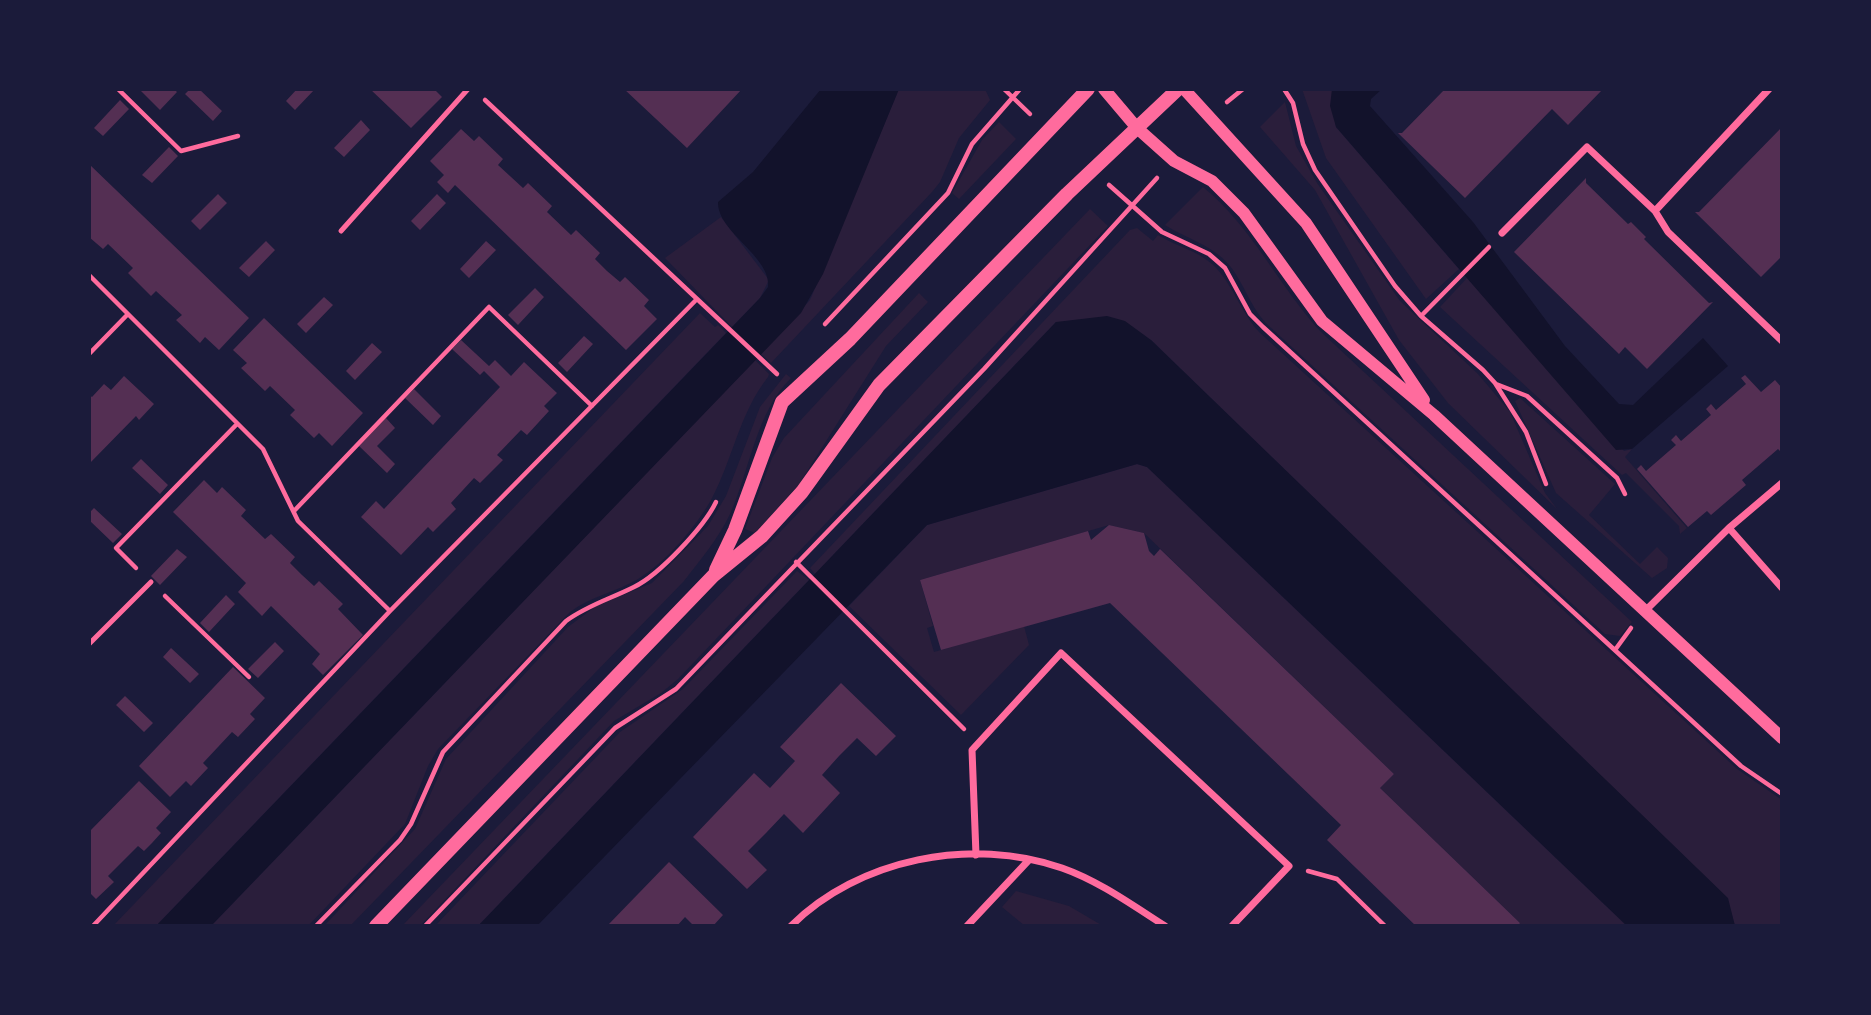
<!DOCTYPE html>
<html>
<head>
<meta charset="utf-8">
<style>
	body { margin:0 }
	#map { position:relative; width:1871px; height:1015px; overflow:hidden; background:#1b1b3a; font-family:Rubik,sans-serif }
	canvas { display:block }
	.frame { position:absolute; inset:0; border:91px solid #1b1b3a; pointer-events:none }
</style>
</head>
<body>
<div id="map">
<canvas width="1871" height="1015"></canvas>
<div class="frame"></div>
</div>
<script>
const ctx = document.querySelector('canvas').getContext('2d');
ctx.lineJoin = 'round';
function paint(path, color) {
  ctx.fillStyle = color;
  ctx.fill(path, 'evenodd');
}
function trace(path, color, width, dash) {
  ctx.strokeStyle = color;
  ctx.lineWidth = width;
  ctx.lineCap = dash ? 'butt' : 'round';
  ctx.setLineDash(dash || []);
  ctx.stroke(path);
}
const green = new Path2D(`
	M899,89H985L990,100L959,138L940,182L932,192L771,363L761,354L810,300Z
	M1302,89H1332L1336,127L1459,269L1426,299L1326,158Z
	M1285,102L1296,146L1317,183L1400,301L1478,374L1510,412L1545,493L1557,509L1448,403L1399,340L1315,190L1260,127Z
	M999,122L1016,139L959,199L952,193L982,140Z
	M1203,187C1252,227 1278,285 1320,331L1632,622L1620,636L1605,634L1269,326C1251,309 1245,285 1230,266C1213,245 1187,239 1165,225Z
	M1090,209L1108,226L678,679L661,693L614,721L420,926H402Z
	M721,217L769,280L760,298L732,327L665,258Z
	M1137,228L1153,241L1158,235C1175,246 1196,250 1212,264C1232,282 1240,311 1259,332L1737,769L1782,800V926H1735L1727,898L1151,340L1056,322L815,574L810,568L1130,230Z
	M1467,278L1624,451L1632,449L1625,457L1687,528L1680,534L1679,526L1626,473L1622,475L1440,307Z
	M919,293L928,302L886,346L799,484L755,533L745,529L772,458L784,438Z
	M700,313L715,327L718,325L726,333L156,926H113Z
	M755,360L769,374L768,377C739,414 733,459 711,500C695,528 666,562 638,579C616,592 591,596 570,612L438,749L428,766L405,824L308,926H211Z
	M786,374L791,378C756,412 750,470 730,514C718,539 701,559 684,581L350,926H324L415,829L446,759L568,627L596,606L652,583L708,526L726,496L760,407Z
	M1520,398L1615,484L1589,515L1640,564L1657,547L1668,558L1667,568L1652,578L1556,493L1515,401Z
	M1137,464L1147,467L1627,926H1518L1520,923L1380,788L1394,774L1144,533L1109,525L920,580L933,626L927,628L934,652L1024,626L1029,645L961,715L849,606L927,525Z
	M797,571L809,580L478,926H435L620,732L683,689Z
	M1016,891L1069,906L1103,926H1025L1002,907Z`);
const water = new Path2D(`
	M821,89H899L823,274L801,313L211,926H156L760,298L768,287C772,257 717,232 718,202L753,172Z
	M1332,89H1382L1371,99L1370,106L1473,222L1565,346L1619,404L1633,405L1703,338L1728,366L1632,449L1616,450L1336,127L1330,106Z
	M1107,316L1125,321L1151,340L1728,898L1735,926H1627L1147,467L1137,464L927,525L537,926H478L1056,322Z`);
const building = new Path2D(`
	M139,89H174L177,92L160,110Z
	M190,89H199L222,111L213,121L185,94Z
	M297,89H315L295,110L286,101Z
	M370,89H434L442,97L411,128Z
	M624,89H742L687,148Z
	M1445,89H1603L1568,125L1552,109L1465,198L1398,133H1402Z
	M120,100L129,109L103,136L94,128Z
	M361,120L370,130L344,157L334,148Z
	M1782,127V256L1761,277L1695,212H1699Z
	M461,129L474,141L479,136L503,159L498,165L523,188L528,183L552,206L547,212L571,235L576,230L600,253L595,259L607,271L620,282L625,277L649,300L644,306L657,319L626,350L455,185L448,193L437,182L444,175L430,161Z
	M169,147L178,156L152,183L142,175Z
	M89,164L249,318L219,350L205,337L200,343L176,320L182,315L156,291L151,296L128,273L133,268L108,244L103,249L89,237Z
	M1586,178V183L1628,224L1631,222L1646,237L1644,239L1709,303L1713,302L1647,369L1625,347L1619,354L1514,252Z
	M218,194L227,203L200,230L191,221Z
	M437,194L446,203L420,230L411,221Z
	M266,241L275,250L249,277L239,268Z
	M486,241L496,250L469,278L460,269Z
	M535,288L544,297L518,325L508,315Z
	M324,297L333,305L306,333L297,324Z
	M264,318L363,413L332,446L319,433L314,438L290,415L295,410L270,386L265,391L241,368L247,363L233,350Z
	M584,336L593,344L567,372L558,363Z
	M461,340L489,366L495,360L511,376L524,362L557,393L544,406L549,411L527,435L521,430L497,455L503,460L480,483L474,478L451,503L456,509L433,532L428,527L401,555L361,517L376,501L384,509L500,387L484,371L480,375L452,349Z
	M372,343L382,352L355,380L346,371Z
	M1745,375L1761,392L1775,380L1782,388V453L1778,449L1742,480L1746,485L1711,515L1707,511L1688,527L1637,469L1641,465L1646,471L1676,445L1671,440L1676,435L1681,441L1711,415L1706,409L1711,404L1716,410L1746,384L1741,378Z
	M124,376L154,404L139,420L136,416L89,464V395L92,397L104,384L111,390Z
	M414,389L441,416L433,425L405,398Z
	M386,418L395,428L377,446L395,464L387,473L359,446Z
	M141,459L168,485L160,494L132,468Z
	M204,480L217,493L222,487L246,510L241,516L265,539L271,534L295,557L290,563L302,575L314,586L319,581L343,604L338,609L363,635L323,675L312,664L320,654L271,606L262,616L238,592L246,583L173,512Z
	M94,508L122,534L113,543L89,520V513Z
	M1109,525L1144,533L1149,551L1154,556L1160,549L1394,774L1380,788L1520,923L1518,926H1416L1327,840L1341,825L1110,603L941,650L920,580L1088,531L1091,540Z
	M177,549L187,557L160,585L151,576Z
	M226,595L235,604L209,632L200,623Z
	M275,642L284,651L258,678L248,669Z
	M171,648L199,674L190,683L163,657Z
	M233,667L265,698L250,714L255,719L238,737L232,732L218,747L203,763L208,768L191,786L186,781L170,797L139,766Z
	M841,683L896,736L876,756L857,738L839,756L822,775L840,793L803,833L784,814L766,833L748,851L767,870L747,889L693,837L754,773L770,788L795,761L780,747Z
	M125,696L153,723L144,732L116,705Z
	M139,781L171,812L156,828L161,833L152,843L144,851L138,846L108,876L114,882L96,899L91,894L89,896V832Z
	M669,862L723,915L713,926H694L685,917L677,926H607Z`);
const path = new Path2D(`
	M118,89L181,151L238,136
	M1004,89L1030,114
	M1284,89L1293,103L1303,144L1315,170L1395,286L1421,316L1483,370L1495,383L1526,432L1546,484
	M485,100L777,374
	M1227,102L1243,89
	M1109,185L1162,232L1209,254L1225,268L1250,314L1263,327L1741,766L1782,794
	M89,275L263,449L298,521L390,611
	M1421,316L1489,247
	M825,324L948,193L972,144L1020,89
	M89,354L128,314
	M1496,384L1527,396L1617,478L1625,494
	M294,511L489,307L592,406
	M796,562L964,729
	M136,568L116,548L237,424
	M165,596L249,677
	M1615,650L1631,628
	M1308,871L1337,879L1385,926
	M93,926L390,611L697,299
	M316,926L400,840L411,824L443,752L566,621C588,605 610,599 634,587C659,575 704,527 716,502
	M425,926L615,728L676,689L984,369L1157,178`);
const service = new Path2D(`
	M341,231L468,89
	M89,644L151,582`);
const minor = new Path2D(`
	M1655,211L1769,89
	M1502,233L1587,147L1655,211L1668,232L1782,341
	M1729,528L1782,588
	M1645,611L1729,528L1782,483
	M976,855L972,750L1061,653L1289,866L1232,926
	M791,926C858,859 972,836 1062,868C1099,881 1132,905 1165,926
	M967,926L1028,861`);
const tertiary = new Path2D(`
	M1104,89L1137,128L1174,161L1212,181L1244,213L1322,321L1434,415L1782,738
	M1184,89L1306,223L1424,400`);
const secondary = new Path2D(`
	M716,570L735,530L782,402L850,339L1088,89
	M376,926L714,575L762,536L802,492L879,385L1067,194L1178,89`);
paint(green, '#2a1e3b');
paint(water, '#12122b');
paint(building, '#542f53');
trace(path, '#ff6b9d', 4.5);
trace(service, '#ff6b9d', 5);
trace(minor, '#ff6b9d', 7);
trace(tertiary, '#ff6b9d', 12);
trace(secondary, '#ff6b9d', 14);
</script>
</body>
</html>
